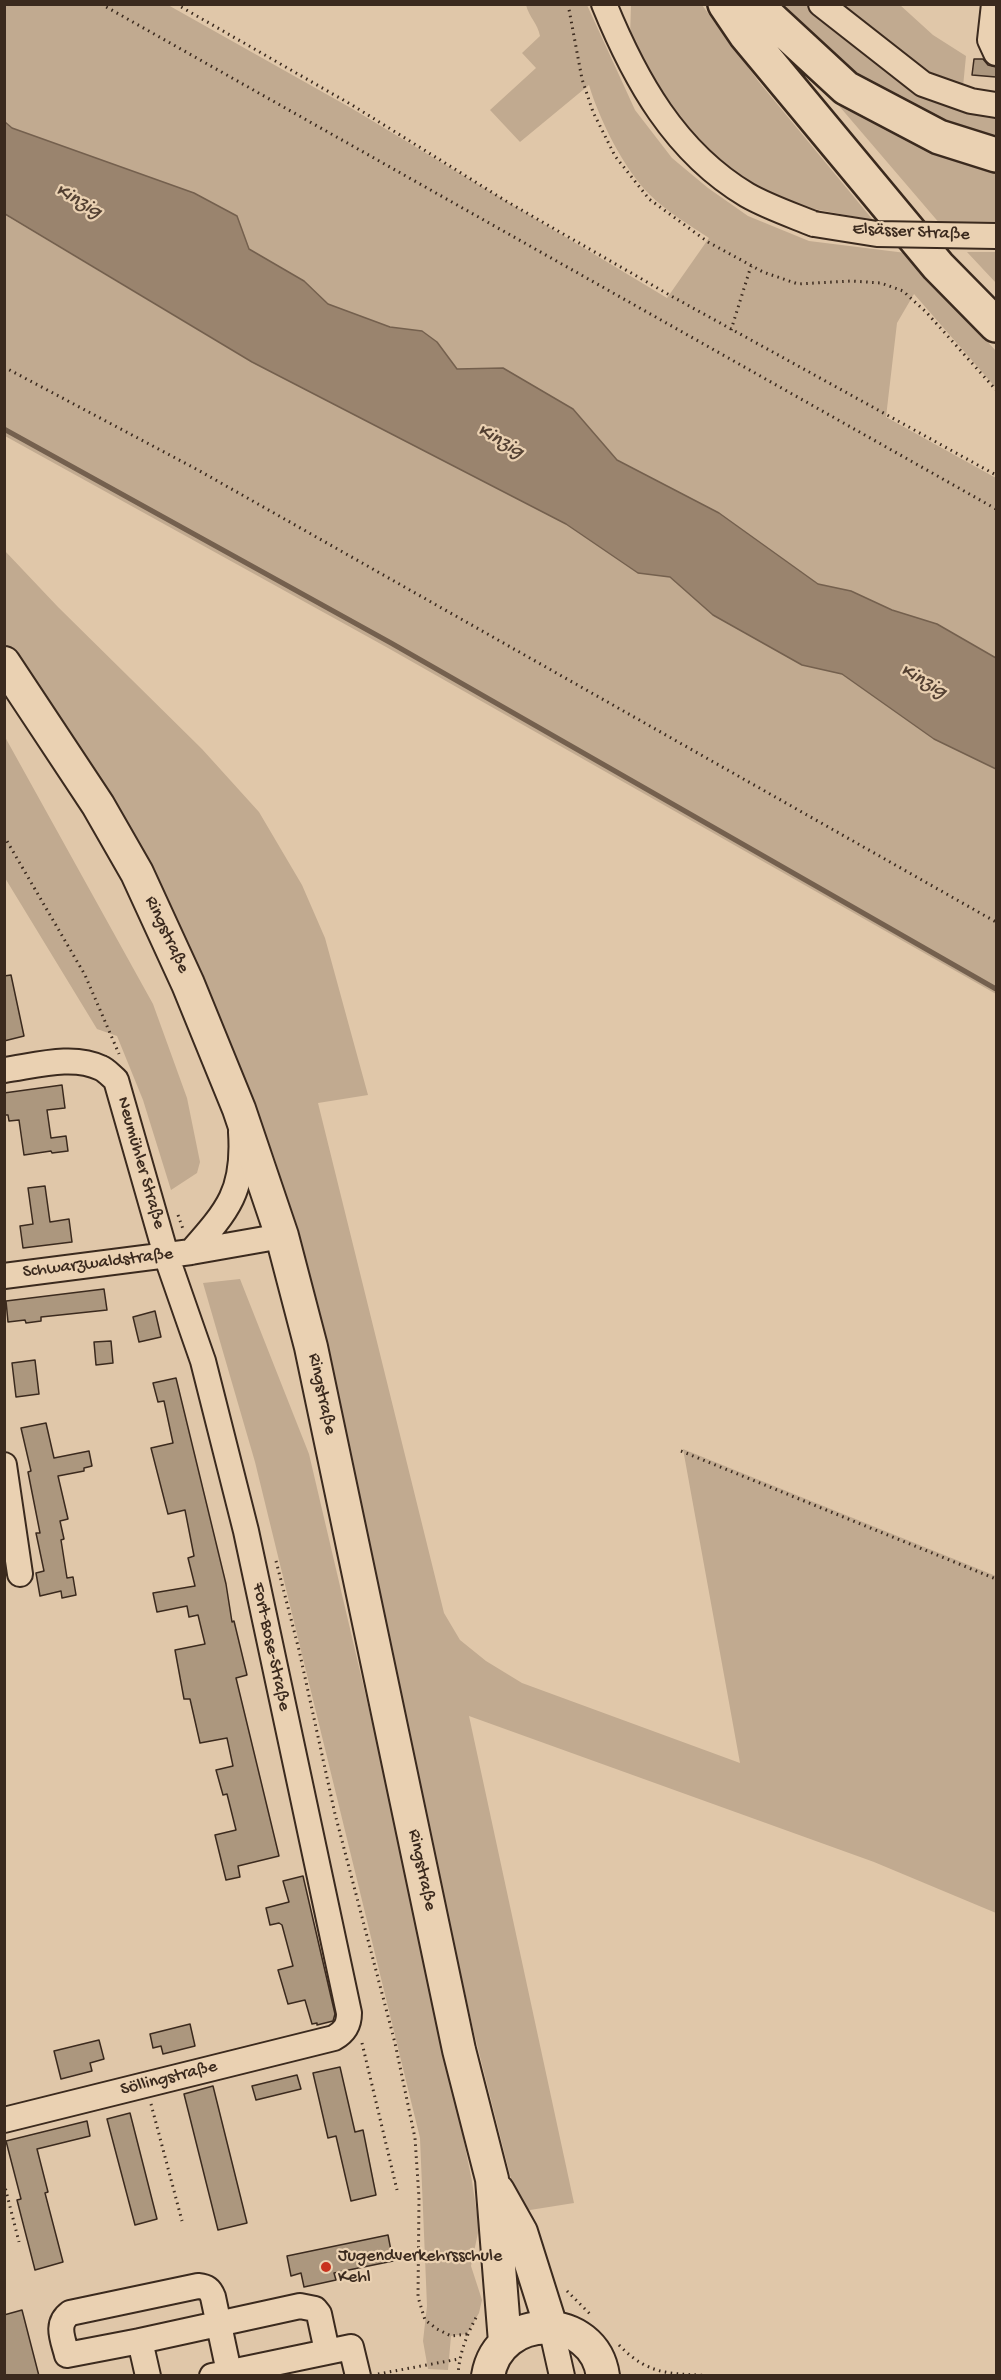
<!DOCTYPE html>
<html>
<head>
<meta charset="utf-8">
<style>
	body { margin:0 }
	#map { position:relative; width:1001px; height:2380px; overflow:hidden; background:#e0c7a9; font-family:"Gochi Hand",sans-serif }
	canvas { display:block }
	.frame { position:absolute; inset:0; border:6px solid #3b2a1e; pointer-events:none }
</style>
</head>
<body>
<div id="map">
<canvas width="1001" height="2380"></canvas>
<div class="frame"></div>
</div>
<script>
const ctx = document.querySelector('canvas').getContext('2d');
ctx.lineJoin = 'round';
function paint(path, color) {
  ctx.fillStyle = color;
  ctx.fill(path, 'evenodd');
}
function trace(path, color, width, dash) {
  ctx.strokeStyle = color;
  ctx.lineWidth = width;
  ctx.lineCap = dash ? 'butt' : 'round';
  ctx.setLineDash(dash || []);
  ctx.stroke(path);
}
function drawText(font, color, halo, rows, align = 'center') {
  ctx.font = font + ' "Gochi Hand",sans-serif';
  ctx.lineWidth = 4.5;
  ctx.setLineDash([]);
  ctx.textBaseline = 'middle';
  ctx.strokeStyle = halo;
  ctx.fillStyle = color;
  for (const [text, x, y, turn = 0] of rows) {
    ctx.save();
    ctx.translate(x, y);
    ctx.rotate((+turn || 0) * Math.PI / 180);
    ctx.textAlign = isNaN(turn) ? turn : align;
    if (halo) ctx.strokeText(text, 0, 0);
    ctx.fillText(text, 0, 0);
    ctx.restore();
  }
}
const green = new Path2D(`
	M4,5H168L351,108L667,298L709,238C689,225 666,211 649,194C624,169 599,119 589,85L520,142L490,110L536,68L522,53L540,36C538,24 529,17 526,5H587L635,110L672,158L708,188L748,216L809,241L906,253L996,351V388L914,294L897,323L886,417L996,478V658L937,624L892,610L851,591L818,584L719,513L617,460L573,409L503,369H457L437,342L422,331L390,327L328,304L304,281L249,249L237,216L194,193L12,128L5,122Z
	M631,5H702L759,82L873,220L792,205L750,185L706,152L677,120L653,82L630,38Z
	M780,5H900L933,35L966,56L962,97L996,110V224L941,225L810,72L796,24Z
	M5,215L252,362L566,524L638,573L670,577L713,615L802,665L842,674L934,739L996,769V994L388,648L5,436Z
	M967,252H996V283Z
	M5,551L58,607L202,749L259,812L302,885L325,938L368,1095L318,1103L444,1613L460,1640L486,1661L522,1683L740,1763L683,1449L996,1576V1913L874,1862L469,1716L574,2203L530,2210L519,2206L513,2187L473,2029L402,1709L328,1343L275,1159L229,1044L5,649Z
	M5,737L153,1004L187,1098L200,1162L197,1173L171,1190L143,1100L117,1036L97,1029L5,878Z
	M240,1279L309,1454L421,1931L472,2181L479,2228L471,2266L482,2300L479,2313L467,2334L451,2336L448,2370L428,2369L423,2341L427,2306L420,2138L255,1462L203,1283Z`);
const water = new Path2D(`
	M5,122L12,128L194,193L237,216L249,249L304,281L328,304L390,327L422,331L437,342L457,369L503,368L573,409L617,460L719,513L818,584L851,591L892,610L937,624L996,658V769L934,739L842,674L802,665L713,615L670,577L638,573L566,524L252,362L5,214Z`);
const stream = new Path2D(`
	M4,429L391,643L996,989`);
const building = new Path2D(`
	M974,59H983L988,65L996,67V77L972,75Z
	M11,975L24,1036L4,1041V976Z
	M62,1085L65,1108L47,1110L51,1138L66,1136L68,1151L52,1153L51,1151L24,1155L19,1120L9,1121L8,1115H4V1093Z
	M45,1186L50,1222L69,1219L72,1242L23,1248L20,1226L33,1224L28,1188Z
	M104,1289L107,1310L41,1317V1321L26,1323L25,1320L8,1322L6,1301Z
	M155,1311L161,1337L139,1342L133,1317Z
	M111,1341L113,1363L96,1365L94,1342Z
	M35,1360L39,1394L16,1397L12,1363Z
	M176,1378L226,1584L232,1622L234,1621L247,1675L236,1678L279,1856L238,1866L240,1877L226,1880L215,1835L236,1830L227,1794L223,1795L216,1770L233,1766L227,1738L200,1743L190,1699H184L175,1650L205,1644L198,1615L189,1617L187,1606L157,1612L153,1593L195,1586L188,1558L194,1556L185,1510L168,1514L151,1448L173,1443L164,1401L158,1402L153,1383Z
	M46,1423L54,1458L89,1451L92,1466L84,1468V1471L58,1476L68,1519L60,1521L64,1539L61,1540L67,1578L73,1577L76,1595L62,1598L61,1591L40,1596L36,1573L44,1571L36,1533H40L28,1472L31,1471L21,1428Z
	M303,1876L335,2014L333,2021L317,2025V2023L312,2024L305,2000L288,2004L278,1970L293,1966L282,1925L279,1923L270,1925L266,1908L289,1902L283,1881Z
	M190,2024L195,2046L163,2054L161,2046L153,2048L150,2034Z
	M99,2040L104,2059L90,2063L92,2071L61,2079L54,2051Z
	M340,2067L355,2132L363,2130L376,2195L351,2201L336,2136L328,2138L313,2073Z
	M297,2075L301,2089L256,2100L252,2086Z
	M213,2086L247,2223L218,2230L184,2094Z
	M130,2113L157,2219L135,2225L107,2119Z
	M87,2121L90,2136L37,2149L48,2192L45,2193L63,2262L35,2270L17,2200L21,2199L6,2141Z
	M388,2235L393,2261L334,2273L336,2280L304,2287L301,2273L291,2276L287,2256Z
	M22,2310L39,2376H4V2315Z`);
const path = new Path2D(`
	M101,4L996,509
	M176,4L352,105L506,201L673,297L996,475
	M568,4L582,79L593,112L615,156L649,199L708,242L763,272L798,284L851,281L881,283L903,291L927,313L996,390
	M731,330L751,266
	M4,367L198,470L996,922
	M4,836L85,975L119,1054
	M178,1215L183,1229
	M681,1451L996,1579
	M276,1561L299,1650L335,1814L395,2043L415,2138L419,2198L418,2297L425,2320L437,2329L451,2336L467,2334
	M362,2043L397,2190
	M151,2104L182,2221
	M4,2183L19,2242
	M567,2291L590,2314
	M619,2345C651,2378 674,2373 716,2376
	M378,2374L459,2359
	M458,2376C459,2353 467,2334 478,2314`);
const minor = new Path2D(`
	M604,4C635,80 675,152 747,195C768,207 792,215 814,224
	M821,4L923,84L971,101L996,105
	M994,4L990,40L996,53
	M4,1070C34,1066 73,1054 101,1068C106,1070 111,1076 116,1080L166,1255L203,1361L246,1531L349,2013C349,2025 345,2032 334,2038L4,2120
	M191,1252C228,1210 245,1191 241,1132
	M4,1276L191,1252L282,1236
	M4,1465L20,1574
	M551,2327L562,2376
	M140,2341L67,2355C63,2339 55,2324 70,2313L198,2286C207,2287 210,2289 213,2297L229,2372
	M148,2376L140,2341L300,2306L315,2309L319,2314L327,2351
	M212,2376L351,2347L358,2376`);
const major = new Path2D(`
	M4,663L98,805L137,873L188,984L239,1109L282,1236L311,1347L459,2050L492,2179L505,2342
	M498,2191L521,2232L551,2327
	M488,2376C499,2311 594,2312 603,2376`);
const highway = new Path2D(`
	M725,4L746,35L938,266L996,325
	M755,4L846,88L939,137L996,155`);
const minorBridge = new Path2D(`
	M814,224L877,234L996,236`);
const markers = [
	[326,2267,6,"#c8321e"]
];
const streetNames = [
	["Elsässer Straße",911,233,3],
	["Ringstraße",166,935,65],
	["Neumühler Straße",140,1163,74],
	["Schwarzwaldstraße",98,1264,-7],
	["Ringstraße",321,1394,78],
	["Fort-Bose-Straße",270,1647,78],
	["Ringstraße",421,1870,78],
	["Söllingstraße",169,2079,-14]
];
const poiNames = [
	["Jugendverkehrsschule",338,2257],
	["Kehl",338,2278]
];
const waterNames = [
	["Kinzig",78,202,30],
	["Kinzig",500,442,30],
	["Kinzig",923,682,30]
];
paint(green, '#c1aa90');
paint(water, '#9a846e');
trace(water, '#74604e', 1.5);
trace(stream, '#74604e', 5);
paint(building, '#ac977e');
trace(building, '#3b2a1e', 1.5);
trace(minor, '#3b2a1e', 28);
trace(major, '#3b2a1e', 36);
trace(highway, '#3b2a1e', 38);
trace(path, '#3b2a1e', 3, [1.5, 4.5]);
trace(minor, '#ead1b2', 24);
trace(major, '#ead1b2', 32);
trace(highway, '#ead1b2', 33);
trace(minorBridge, '#3b2a1e', 28, []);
trace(minorBridge, '#ead1b2', 24);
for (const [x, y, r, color] of markers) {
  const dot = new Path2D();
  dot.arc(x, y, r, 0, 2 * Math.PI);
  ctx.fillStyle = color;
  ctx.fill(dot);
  trace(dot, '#ead1b2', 2);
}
drawText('18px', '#3b2a1e', '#ead1b2', streetNames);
drawText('18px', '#3b2a1e', '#ead1b2', poiNames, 'left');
drawText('italic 20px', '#534032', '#ead1b2', waterNames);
</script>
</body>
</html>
